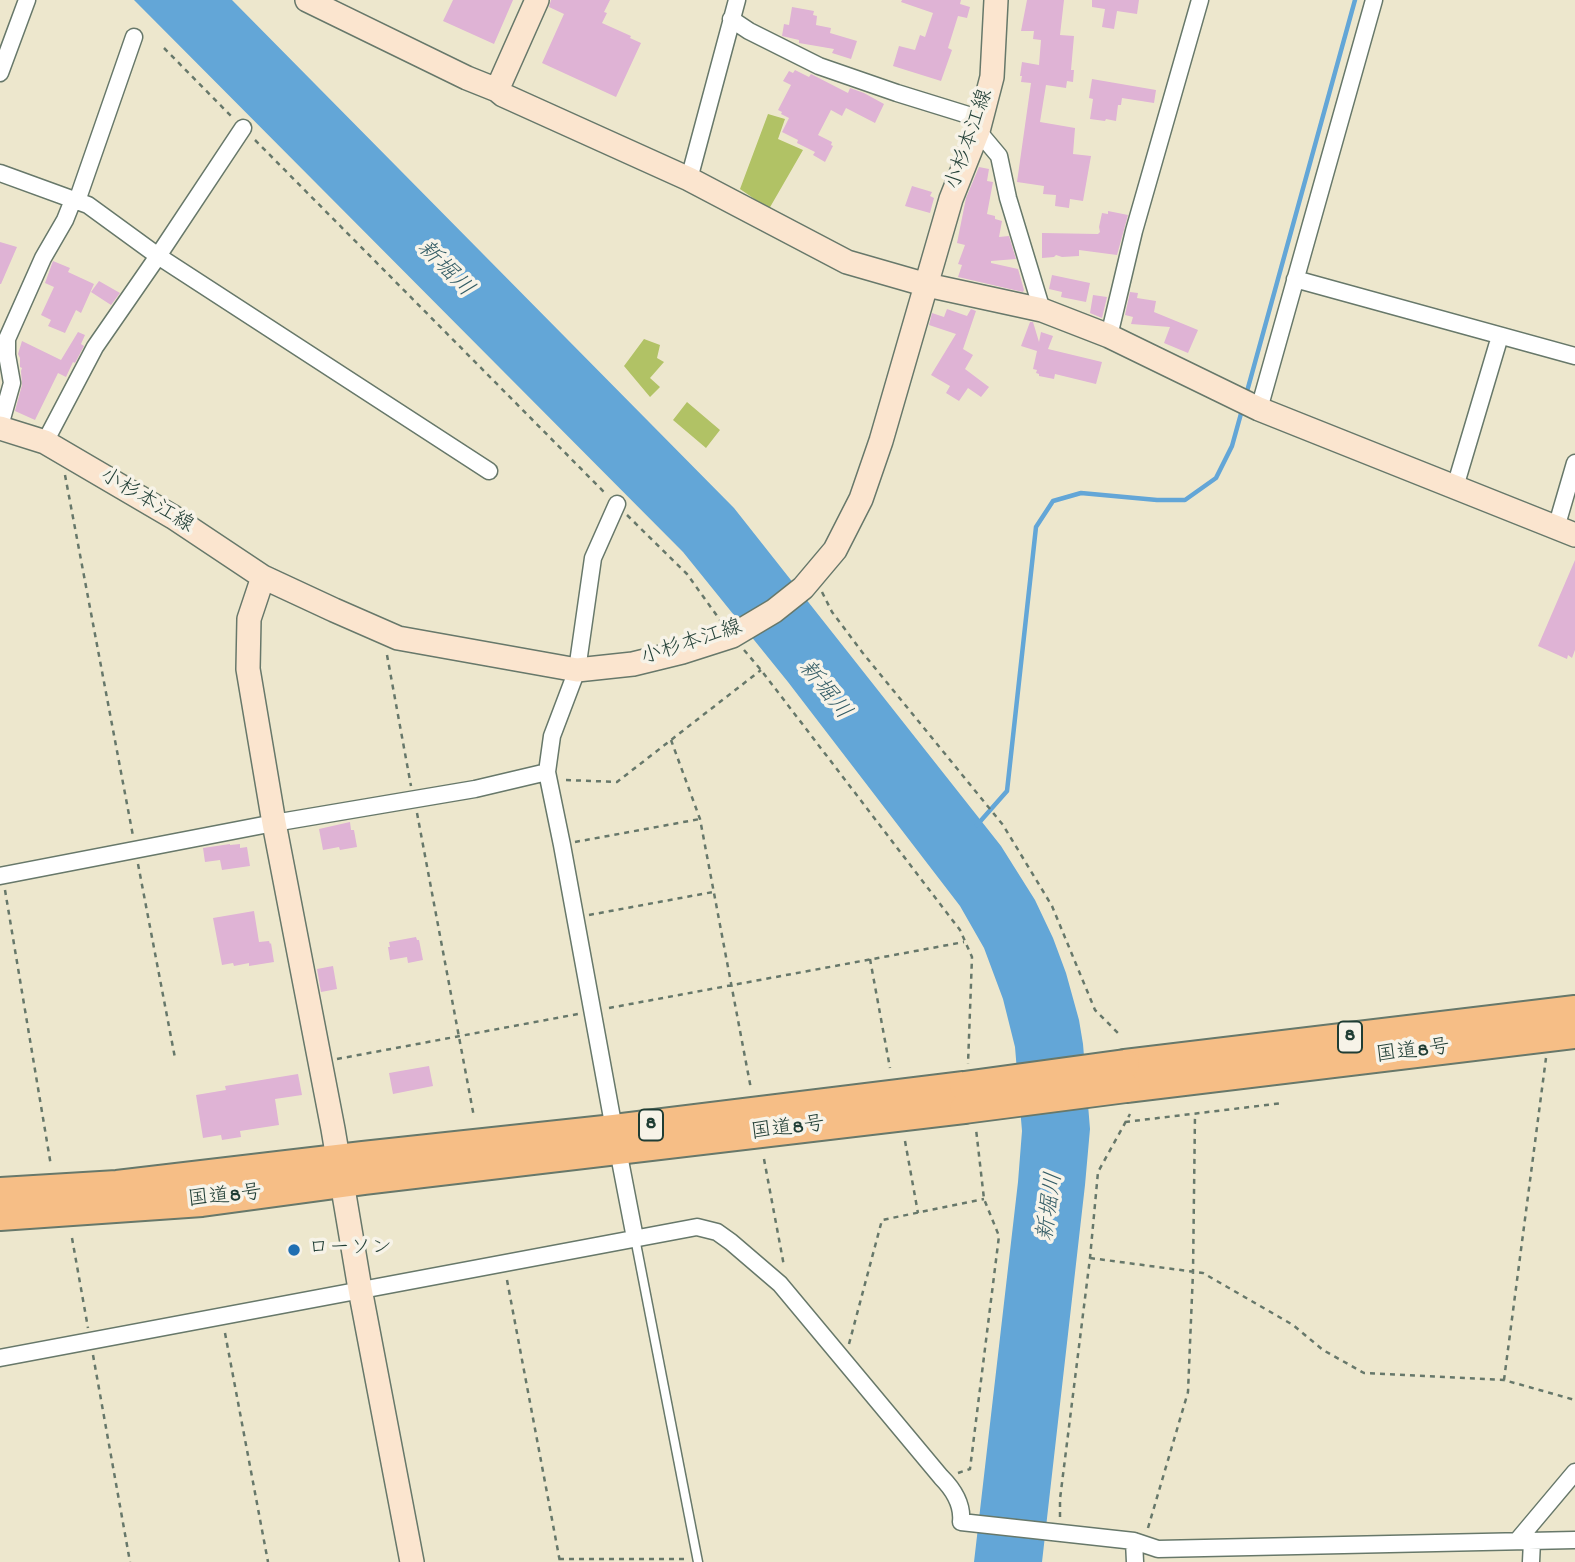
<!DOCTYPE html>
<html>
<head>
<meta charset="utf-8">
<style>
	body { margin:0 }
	canvas { display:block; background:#ede7cd }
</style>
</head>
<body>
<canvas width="1575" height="1562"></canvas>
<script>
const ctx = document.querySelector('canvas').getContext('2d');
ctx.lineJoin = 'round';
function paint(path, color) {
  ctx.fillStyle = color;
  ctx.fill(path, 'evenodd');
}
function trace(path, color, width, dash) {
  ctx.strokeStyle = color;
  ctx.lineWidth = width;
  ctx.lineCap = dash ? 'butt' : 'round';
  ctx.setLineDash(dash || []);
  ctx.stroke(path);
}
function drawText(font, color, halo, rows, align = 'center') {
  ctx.font = font + ' "Gochi Hand","Klee One",sans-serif';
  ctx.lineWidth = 7;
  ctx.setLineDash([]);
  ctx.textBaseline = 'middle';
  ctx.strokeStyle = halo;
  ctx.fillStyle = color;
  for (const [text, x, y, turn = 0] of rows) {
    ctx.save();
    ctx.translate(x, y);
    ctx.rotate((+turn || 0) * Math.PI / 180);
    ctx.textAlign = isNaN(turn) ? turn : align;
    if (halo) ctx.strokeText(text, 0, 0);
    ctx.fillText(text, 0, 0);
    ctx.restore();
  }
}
const green = new Path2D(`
	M768,114L785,119L778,139L803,150L769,209L740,189Z
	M644,339L660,345L657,358L664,362L650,378L660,387L650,397L624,366Z
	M687,402L720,430L706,448L673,420Z`);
const water = new Path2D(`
	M134,0H232L734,508L1001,846L1035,900L1053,938L1066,973L1079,1020L1083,1044L1090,1129L1085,1185L1042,1562H974L1018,1182L1022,1131L1015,1047L1003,999L984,948L960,906L788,682L683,552Z`);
const stream = new Path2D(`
	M1246,395L1355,0
	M977,825L1007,791L1036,527L1053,501L1081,493L1157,500H1185L1216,478L1232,446L1242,410`);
const building = new Path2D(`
	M453,0H513L494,44L443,21Z
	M551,0H610L604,12L607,13L602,23L631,36L630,38L641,43L616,97L542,63L564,14L549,7Z
	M902,0H961L960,4L970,7L967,18L958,16L948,48L952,50L941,81L893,66L899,46L915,50L920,35L925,37L933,13L901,2Z
	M1027,0H1064L1060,35L1074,36L1071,70H1074L1073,82L1067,81L1066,88L1046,85L1040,122L1075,128L1073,154L1091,156L1083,201L1070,199L1069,208L1055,206L1056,195L1043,194L1044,186L1017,182L1031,83L1021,82L1022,76H1020L1022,62L1039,65L1041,40L1033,39L1034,31H1021Z
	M1092,0H1139L1137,14L1117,11L1114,29L1102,27L1105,9L1092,7Z
	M792,7L814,11L813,15L817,16L816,25L831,28L830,33L857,41L851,59L832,53L834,49L799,43V40L782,36L784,24L789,25Z
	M795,70L809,77L811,74L848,93L850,88L864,93L884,104L875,123L846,108L842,116L831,110L818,135L832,142L831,145L833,146L825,162L813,155L815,152L797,143L798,140L782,132L789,118L781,114L782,112L778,110L791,85L783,81L789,71L793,73Z
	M1092,79L1156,90L1154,103L1122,98L1121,105H1118L1116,121L1106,119L1105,121L1090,119L1093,99L1089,98Z
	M979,167L989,169L987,181L993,182L987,214L995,216V219L1002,221L999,237L1009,236L1016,259L991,261V263L1018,269L1024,290L1023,292L958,277L962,265L958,264L965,245L957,243L966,198Z
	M912,186L932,192L930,196L934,198L930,213L905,206Z
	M1108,211L1128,215L1117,255L1079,250V256L1062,257L1056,255L1054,257L1042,258V233L1098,234L1100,232L1099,227L1102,213L1108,214Z
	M0,242L17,247L1,284H0Z
	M53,261L70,268L68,272L94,284L81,313L76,310L65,333L48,326L51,320L41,315L54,287L45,283Z
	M1052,275L1090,283L1086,302L1061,297L1062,292L1049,289Z
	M99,281L120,293L111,305L91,292Z
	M1130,292L1138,293L1137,298L1156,301L1154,312L1198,330L1188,353L1164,343L1170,327L1131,324L1133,317L1125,315Z
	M1093,295L1107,297L1102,318L1090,313Z
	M947,309L967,316L971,309L976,311L963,349L973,355L965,369L989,387L981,397L968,388L959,401L946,393L950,386L931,375L956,334L929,325L932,313L944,317Z
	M1030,322H1033L1039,342L1041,332L1053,336L1048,349L1102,362L1096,384L1055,374L1054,379L1039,376V374L1036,373L1037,370L1033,369L1037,351L1021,346Z
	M78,332L85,335L81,344L84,346L75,363L73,362L66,377L58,373L35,420L15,411L22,385L21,371L22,368L20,367V358L18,354L22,341L61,360Z
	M1575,560V650L1572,658L1568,655L1567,659L1538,646Z
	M350,822L351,830H354L357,847L340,850L339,847L323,850L319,829Z
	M230,844V845L240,844V848L247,847L250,866L222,870L220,860L205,862L203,848Z
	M254,911L259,942L269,941L270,944L271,943L274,962L249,966V963L234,966L233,963L222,965L213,918Z
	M416,937L417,940H419L423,960L408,963L407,957L390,960L388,947H390L389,942Z
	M333,966L337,989L321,992L317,969Z
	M429,1066L433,1086L393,1094L389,1073Z
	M298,1074L302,1095L275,1099L279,1125L240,1131L241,1137L222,1140L221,1135L203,1138L196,1095L226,1090L225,1086Z`);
const path = new Path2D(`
	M164,48L233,118
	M255,140L605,493
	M65,475L133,836
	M627,515L687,574L720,620
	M822,592L832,612L862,652L1003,825L1052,906L1095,1010L1121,1036
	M744,650L761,670L960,930L972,957L968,1064
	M387,655L411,786
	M671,740L700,819L751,1089
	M566,780L617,782L761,670
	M417,813L474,1117
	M575,842L700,819
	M138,864L175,1058
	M5,890L51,1166
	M589,915L713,892
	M870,959L890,1068
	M609,1008L964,942
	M337,1059L578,1014
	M1125,1122L1283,1103
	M905,1141L918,1213
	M764,1159L784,1266
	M72,1238L88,1328
	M1090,1258L1203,1273L1293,1325L1323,1350L1364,1373L1504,1380L1575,1400
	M507,1280L560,1562
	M225,1333L268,1562
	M849,1344L882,1220L984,1199
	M93,1355L130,1562
	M1504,1380L1546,1058
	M958,1473L970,1469L999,1236L984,1199L976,1129
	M1060,1517V1499L1090,1258L1098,1172L1130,1114
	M1148,1528L1188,1392L1193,1272L1195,1114
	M559,1559H685`);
const lane = new Path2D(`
	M635,1238L698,1562`);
const street = new Path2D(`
	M731,19L749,31L819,66L897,93L981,119
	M0,73L27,0
	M978,131L999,156L1008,198L1042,310
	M0,173L88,205L158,256L489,471
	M689,179L737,0
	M77,201L134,37
	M1295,279L1575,356
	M1109,336L1134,231L1200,0
	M1259,409L1374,0
	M0,426L12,383L7,355V339L43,258L65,220L73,200
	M45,442L95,347L158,256L243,128
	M1455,487L1500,336
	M1556,528L1575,463
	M0,876L274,823L475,789L547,772
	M614,1129L562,845L547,772L552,736L577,670L593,558L617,504
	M618,1150L635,1238
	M0,1358L697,1227L717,1232L731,1242L780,1284L941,1477C953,1489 963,1504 961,1522L1134,1541L1158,1549L1575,1540
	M1134,1541L1135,1562
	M1517,1541L1575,1472
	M1531,1562L1532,1541`);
const secondary = new Path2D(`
	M307,0L467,78L497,90L503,95L689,179L847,262L927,285L1042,310L1109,336L1259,409L1575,535
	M497,90L537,0
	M0,428L45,442L173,517L263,577L334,610L398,638L577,670L633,664L682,652L732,636L774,611L803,588L835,550L861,499L881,441L951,199L978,131L992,77L996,0
	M263,577L249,619L248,669L274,823L333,1129L360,1289L412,1562`);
const highway = new Path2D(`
	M1125,1064L1575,1010
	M1126,1088L1575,1034
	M0,1192L117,1185L363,1156L614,1129L964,1086
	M0,1216L202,1202L365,1180L964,1109`);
const highwayBridge = new Path2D(`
	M964,1086L1125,1064
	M964,1109L1126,1088`);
const markers = [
	[294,1250,7,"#1f6fb2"]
];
const shields = [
	[1350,1037,24],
	[651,1125,24]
];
const shieldNames = [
	["8",1350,1037],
	["8",651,1125]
];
const streetNames = [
	["小杉本江線",971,140,-71],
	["小杉本江線",146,502,31],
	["小杉本江線",692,644,-18],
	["国道8号",1413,1053,-7],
	["国道8号",788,1130,-7],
	["国道8号",225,1198,-6]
];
const poiNames = [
	["ローソン",308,1250]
];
const waterNames = [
	["新堀川",444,270,45],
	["新堀川",823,691,51],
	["新堀川",1052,1207,-82]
];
paint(green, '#b1c265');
paint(water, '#63a6d7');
trace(stream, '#63a6d7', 4.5);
paint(building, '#dfb3d5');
trace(lane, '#67786a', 11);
trace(street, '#67786a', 19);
trace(secondary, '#67786a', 26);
trace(highway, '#67786a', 32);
trace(path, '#67786a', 2.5, [5, 5]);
trace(lane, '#fff', 8);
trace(street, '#fff', 16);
trace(secondary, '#fbe5cf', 23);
trace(highway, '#f6be86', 28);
trace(highwayBridge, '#67786a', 32, []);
trace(highwayBridge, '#f6be86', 28);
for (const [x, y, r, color] of markers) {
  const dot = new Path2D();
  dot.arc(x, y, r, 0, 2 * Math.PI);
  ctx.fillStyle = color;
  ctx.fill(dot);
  trace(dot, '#f7f3e8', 2.5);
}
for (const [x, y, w] of shields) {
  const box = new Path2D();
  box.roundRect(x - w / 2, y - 15.5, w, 31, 5);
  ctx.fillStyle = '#f7f3e8';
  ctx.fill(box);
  trace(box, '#1f3d34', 2);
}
drawText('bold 19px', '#1f3d34', null, shieldNames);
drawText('21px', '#1f3d34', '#f7f3e8', streetNames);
drawText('21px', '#1f3d34', '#f7f3e8', poiNames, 'left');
drawText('italic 23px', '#335c65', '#f7f3e8', waterNames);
</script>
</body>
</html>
